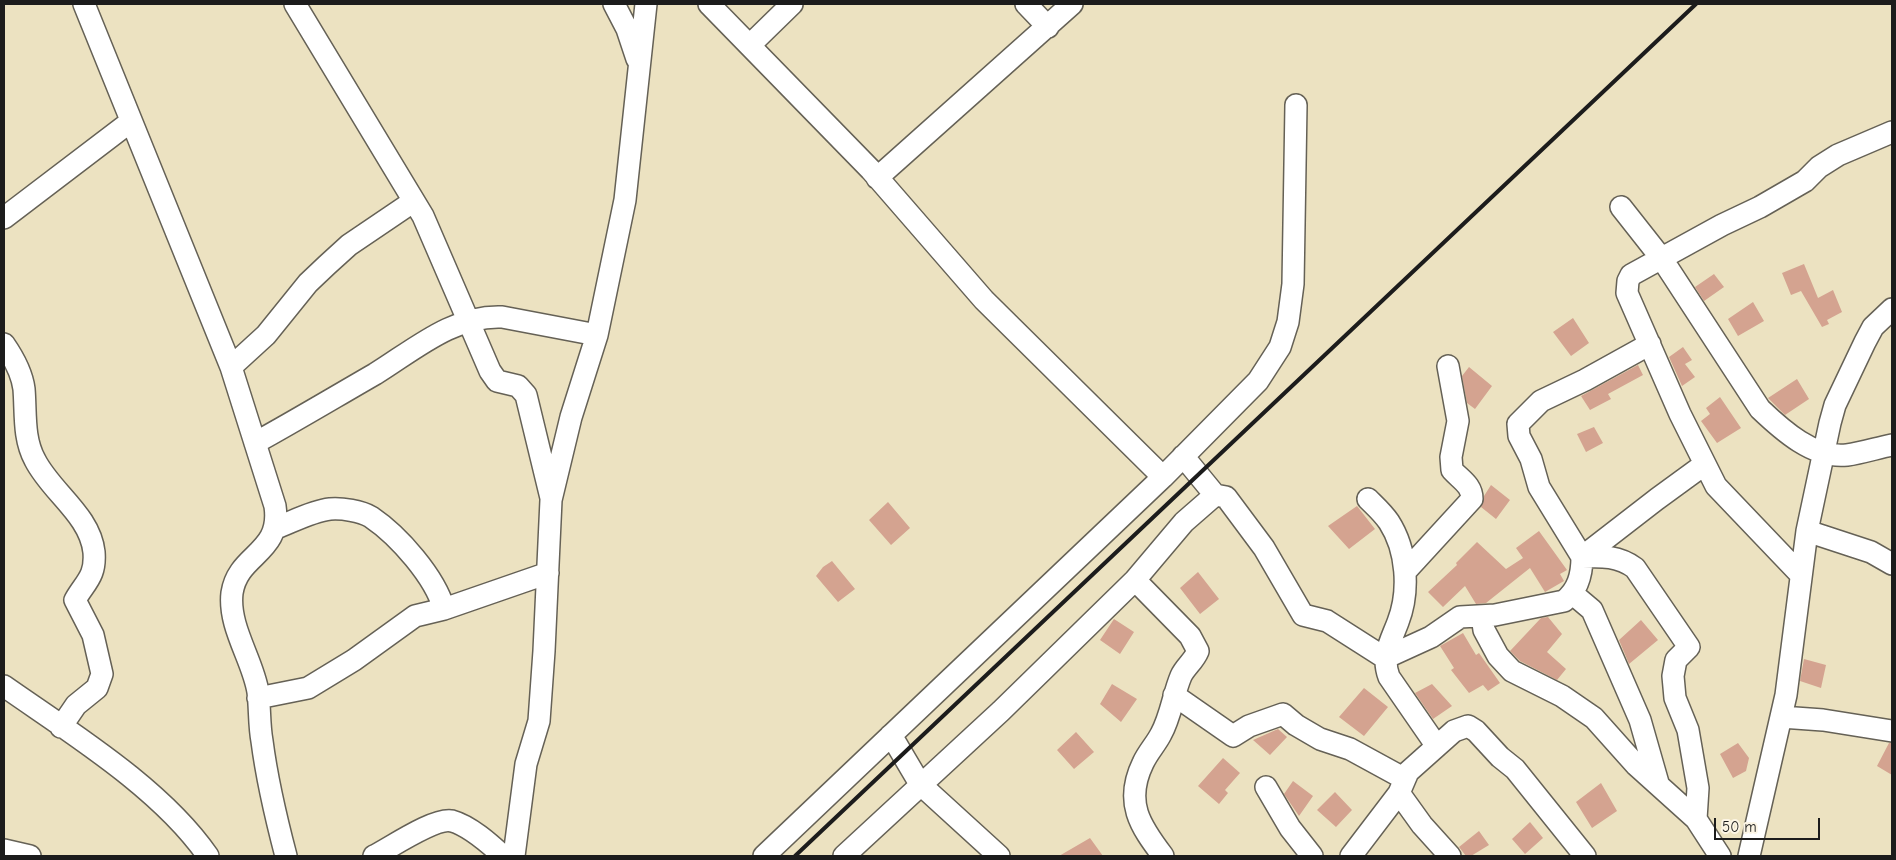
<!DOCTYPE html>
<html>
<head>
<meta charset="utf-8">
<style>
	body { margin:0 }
	#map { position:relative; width:1896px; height:860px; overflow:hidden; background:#ece2c1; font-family:"Comic Neue",sans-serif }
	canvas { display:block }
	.frame { position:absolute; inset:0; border:5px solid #1c1c1c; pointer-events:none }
	.scale { position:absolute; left:1714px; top:818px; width:106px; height:22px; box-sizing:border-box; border:2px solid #1c1c1c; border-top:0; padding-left:6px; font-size:15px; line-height:18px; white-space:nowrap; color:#1c1c1c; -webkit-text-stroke:4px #fcf5e5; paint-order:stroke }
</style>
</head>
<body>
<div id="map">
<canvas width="1896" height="860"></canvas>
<div class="frame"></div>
<div class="scale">50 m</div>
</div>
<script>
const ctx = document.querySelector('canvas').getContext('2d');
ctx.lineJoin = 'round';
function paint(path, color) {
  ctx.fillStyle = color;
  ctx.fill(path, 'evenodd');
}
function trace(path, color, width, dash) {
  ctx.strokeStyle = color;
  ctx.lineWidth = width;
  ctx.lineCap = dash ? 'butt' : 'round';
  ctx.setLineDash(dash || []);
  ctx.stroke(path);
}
const building = new Path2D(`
	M1804,264L1818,298L1833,290L1842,312L1827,320L1829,324L1822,327L1801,291L1791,295L1782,273Z
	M1714,274L1724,287L1704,301L1695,287Z
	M1753,302L1764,321L1738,336L1728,319Z
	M1573,318L1589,343L1571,356L1553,332Z
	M1683,347L1692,360L1685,364L1695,377L1682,386L1669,357Z
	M1638,365L1643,375L1608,394L1611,399L1590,410L1581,396Z
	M1469,367L1492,386L1475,409L1467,403L1462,376Z
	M1797,379L1809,399L1785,415L1768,398Z
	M1720,397L1741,428L1717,443L1701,421L1710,414L1706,408Z
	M1594,427L1603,443L1586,452L1577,434Z
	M1491,485L1510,500L1496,519L1481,507L1484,496Z
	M888,502L910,528L891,545L869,520Z
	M1357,506L1375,529L1349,549L1328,526Z
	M1539,531L1567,570L1560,574L1564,581L1545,592L1530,568L1486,603L1476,604L1465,586L1443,607L1428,592L1457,565L1456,563L1477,542L1506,569L1523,558L1516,548Z
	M832,561L855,589L838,602L816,576L823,567Z
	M1198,572L1219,599L1200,614L1180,588Z
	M1548,617L1562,634L1547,652L1566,669L1557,680L1520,661L1510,651L1541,618Z
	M1114,619L1134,632L1120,654L1100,640Z
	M1641,620L1658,640L1629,664L1619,640Z
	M1463,633L1476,655L1479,653L1500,683L1488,691L1483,685L1469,693L1451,670L1454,668L1440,646Z
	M1804,659L1826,665L1821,688L1800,681Z
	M1112,684L1137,699L1121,722L1100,704Z
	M1432,684L1452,706L1433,719L1415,693Z
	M1364,688L1388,707L1364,736L1339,717Z
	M1278,729L1287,737L1270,755L1253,740Z
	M1076,732L1094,752L1074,769L1057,750Z
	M1738,743L1749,758L1746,771L1733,778L1720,754Z
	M1889,743H1892V775L1877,766Z
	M1223,758L1240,773L1225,790L1228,793L1219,804L1198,786Z
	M1293,781L1313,796L1299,816L1284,794Z
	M1601,783L1617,811L1592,828L1576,802Z
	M1335,792L1352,810L1336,827L1317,810Z
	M1530,822L1543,838L1525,854L1512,839Z
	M1479,831L1489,845L1471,856H1466L1459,847Z
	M1090,838L1103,856H1059Z`);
const minor = new Path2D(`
	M84,4L231,367L275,506C282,554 238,553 232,593C228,627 253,660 258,692C260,708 259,725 262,741C267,780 276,818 286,856
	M295,4L423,216L490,371L497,381L518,386L526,395L551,498
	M614,4L627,29L637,59
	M709,4L871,170L984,300L1163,477
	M1026,4L1048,27
	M750,45L792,4
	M877,178L1072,4
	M1621,207L1662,259L1760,409C1782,430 1814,459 1847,455C1862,453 1877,448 1892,445
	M4,218L130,122
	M4,344C13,357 22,373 24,389C26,413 23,438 35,460C51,492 90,515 94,552C96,577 85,582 75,600L93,635L102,674L97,688L76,705L61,727
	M231,367L266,335L308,283L327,265L349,245L414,201
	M255,443C295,421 335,397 375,374C414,350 453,315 502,317L597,335
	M1183,456L1215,495
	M1368,499C1375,506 1383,513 1389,522C1407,550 1410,591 1398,622C1391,641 1381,656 1389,677L1436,745
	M276,528C292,522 312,511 330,509C342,508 361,511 371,517C399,536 435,577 444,609
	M1807,531L1871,552L1892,564
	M1582,557C1602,556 1619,556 1635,568L1689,647L1676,660L1673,676L1675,698L1688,730L1698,788L1696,819L1720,856
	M1582,557L1657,499L1705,464
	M1405,572L1472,499C1472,485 1461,480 1452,470L1451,457L1458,421L1448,366
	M1801,575L1716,486L1680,414L1627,293L1628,281L1631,275L1722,225L1760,207L1805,181L1819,167L1838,155L1892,132
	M1135,580L1190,636L1198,651C1194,661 1185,667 1181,676C1173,695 1171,716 1161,734C1156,744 1148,752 1143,763C1124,802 1140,826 1163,856
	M1573,594L1592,610L1640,720L1658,783
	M1482,616L1484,630L1498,656L1512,671L1562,696L1594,718L1636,765L1696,819
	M4,686C71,733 161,788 208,856
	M1174,695L1233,736L1249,726L1283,714L1296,725L1320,739L1350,749L1405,779
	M258,698L308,688L354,660L415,616L444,609L548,573
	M1781,717L1823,720L1892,731
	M891,735L920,784L999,856
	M1266,787L1290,828L1312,856
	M1399,793L1422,825L1450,856
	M4,850L30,856
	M374,856C390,848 435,817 452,821C470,826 490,844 503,856
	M514,856L526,764L539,721L544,651L551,500L571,417L597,335L625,200L646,4
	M764,856L1163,477L1258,381L1280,347L1288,322L1293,284L1296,105
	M844,856L1001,711L1135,580L1184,522L1215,495L1226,497L1264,548L1303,615L1327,621L1385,658L1431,637L1460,617L1495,615L1564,601C1578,590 1582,575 1582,557L1539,487L1531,459L1519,436L1518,424L1541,401L1585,380L1650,344
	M1351,856L1399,793L1408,772L1454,731L1468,726L1476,731L1500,757L1515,769L1585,856
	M1749,856L1786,695L1807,531L1830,423L1835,405L1865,342L1873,327L1892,309`);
const rail = new Path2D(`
	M795,856L1696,4`);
paint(building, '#d4a390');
trace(minor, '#656156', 24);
trace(minor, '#fff', 21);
trace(rail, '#1c1c1c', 4);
</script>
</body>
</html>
